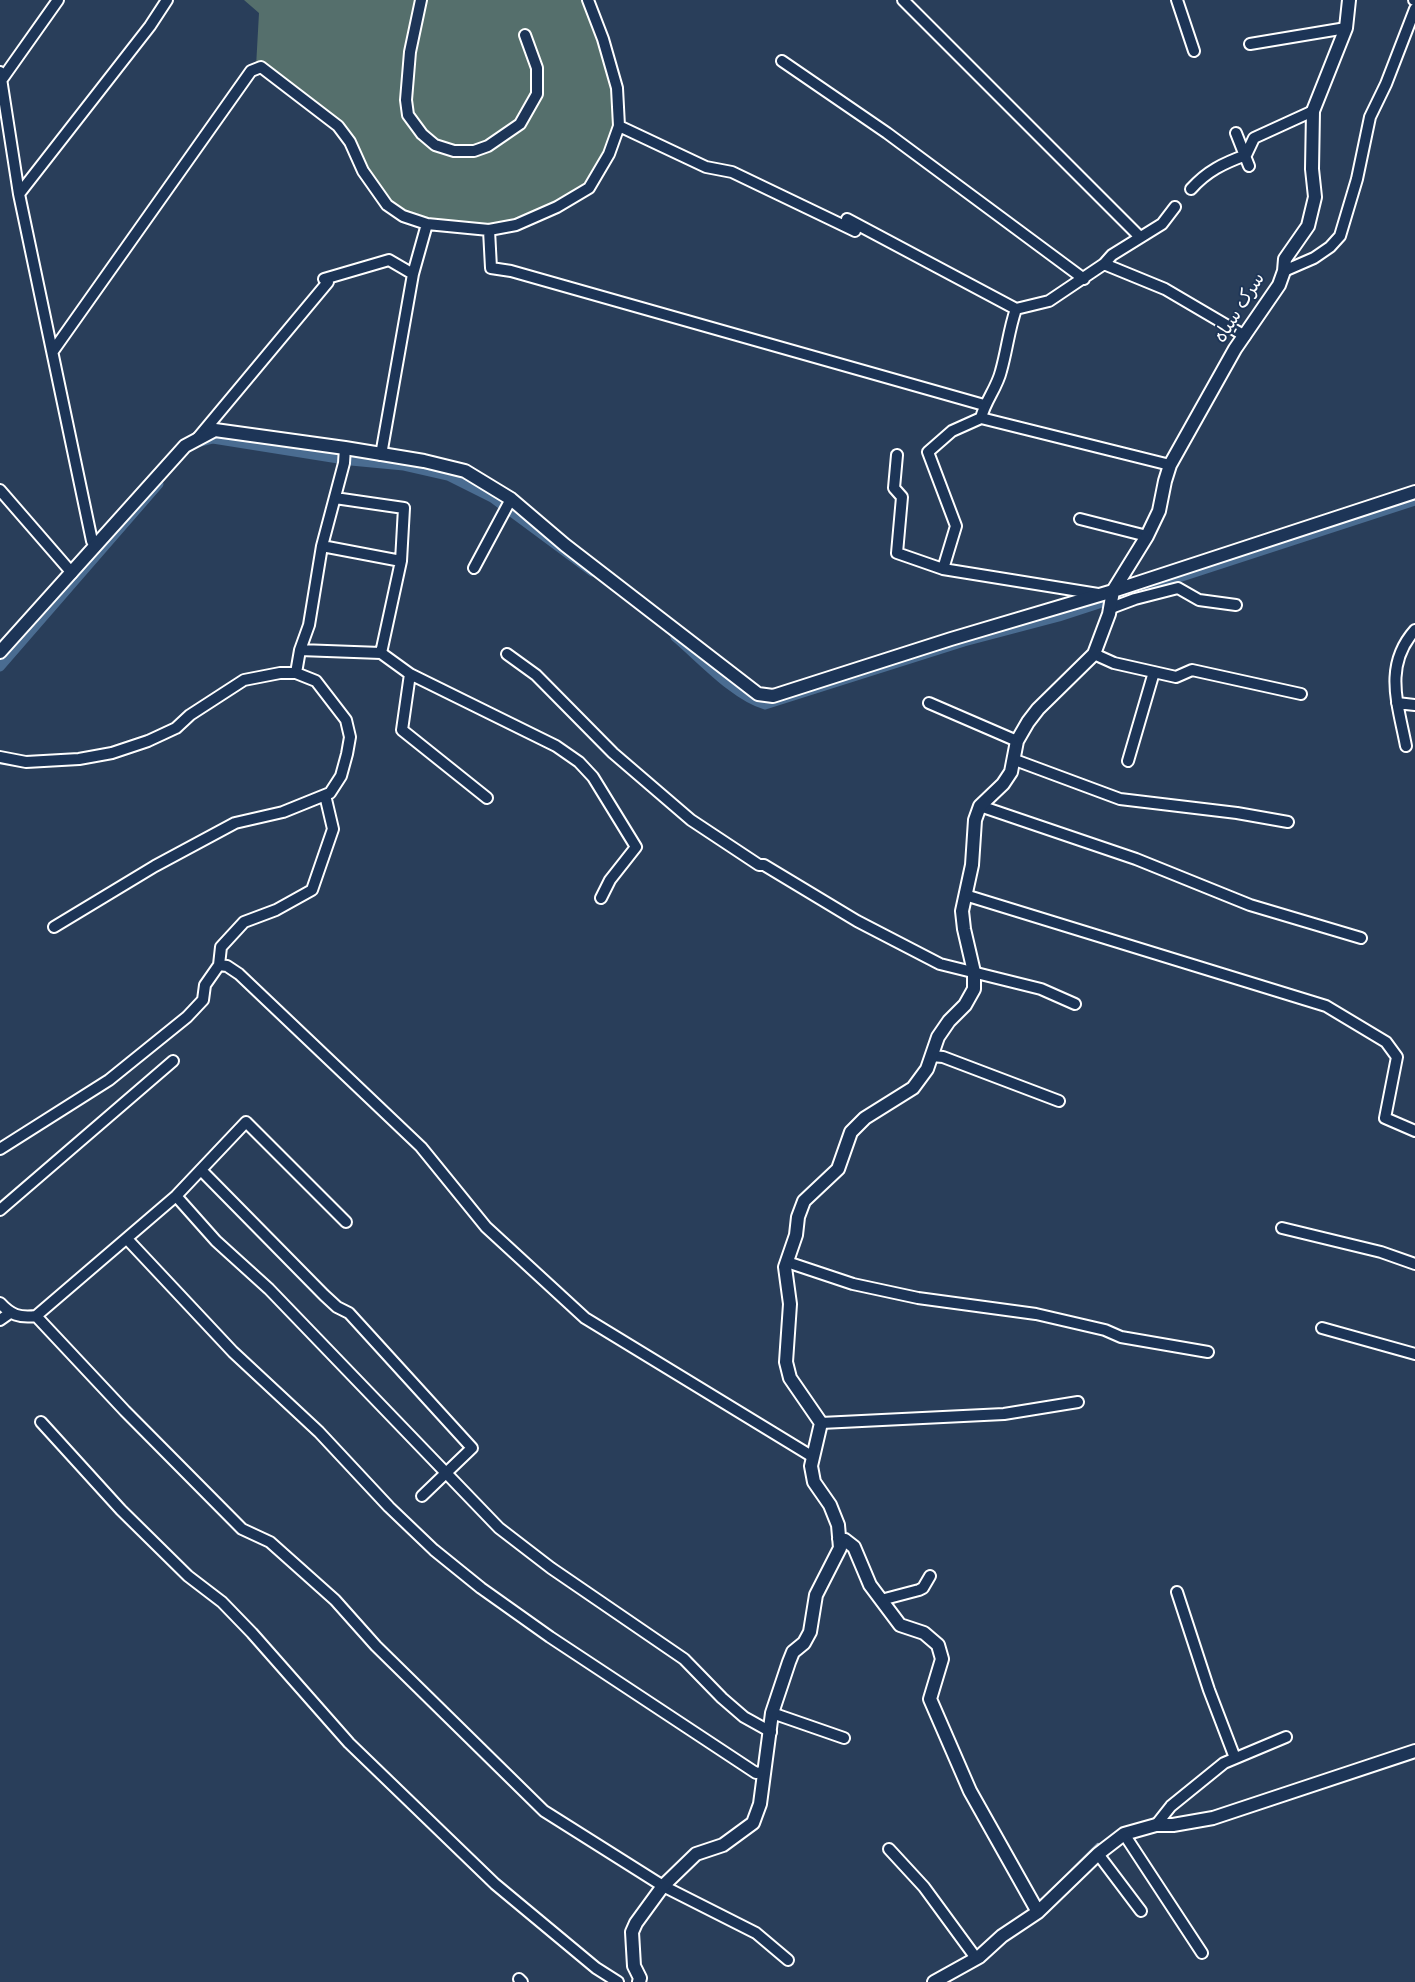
<!DOCTYPE html>
<html>
<head>
<meta charset="utf-8">
<style>
	body { margin:0 }
	canvas { display:block; background:#293e5a }
</style>
</head>
<body>
<canvas width="1415" height="1982"></canvas>
<script>
const ctx = document.querySelector('canvas').getContext('2d');
ctx.lineJoin = 'round';
function paint(path, color) {
  ctx.fillStyle = color;
  ctx.fill(path, 'evenodd');
}
function trace(path, color, width, dash) {
  ctx.strokeStyle = color;
  ctx.lineWidth = width;
  ctx.lineCap = dash ? 'butt' : 'round';
  ctx.setLineDash(dash || []);
  ctx.stroke(path);
}
function drawText(font, color, halo, rows, align = 'center') {
  ctx.font = font + ' Itim,"Playpen Sans Arabic",sans-serif';
  ctx.lineWidth = 4;
  ctx.setLineDash([]);
  ctx.textBaseline = 'middle';
  ctx.strokeStyle = halo;
  ctx.fillStyle = color;
  for (const [text, x, y, turn = 0] of rows) {
    ctx.save();
    ctx.translate(x, y);
    ctx.rotate((+turn || 0) * Math.PI / 180);
    ctx.textAlign = isNaN(turn) ? turn : align;
    if (halo) ctx.strokeText(text, 0, 0);
    ctx.fillText(text, 0, 0);
    ctx.restore();
  }
}
const green = new Path2D(`
	M244,0H588L603,39L619,126L589,188L516,225L427,224L387,205L350,142L256,67L259,13Z`);
const stream = new Path2D(`
	M1072,1870L1098,1844`);
const canal = new Path2D(`
	M201,442L213,439L351,461L404,466L448,476L492,498L592,572
	M675,637C700,658 734,696 765,705L964,642L1059,617L1415,501
	M0,667L159,484`);
const minor = new Path2D(`
	M421,0L410,52L406,100L408,115L422,134L435,145L454,151H474L488,146L520,124L537,94V68L525,35
	M903,0L1140,237
	M1177,0L1194,51
	M1414,0H1415
	M1250,44L1346,28
	M782,61L887,133L1084,279
	M0,72L19,194L92,541L95,546
	M0,82L58,0
	M619,126L706,167L732,172L855,231
	M1236,133L1249,166
	M1191,189C1207,171 1224,163 1246,155L1254,138L1313,111
	M19,194L150,26L167,0
	M847,219L1016,309L1049,301L1104,264L1165,289L1245,336
	M489,230L491,268L511,271L984,405
	M1104,264L1112,255L1162,224L1175,207
	M1284,271L1314,258L1330,247L1340,236L1357,179L1370,117L1386,84L1415,9
	M1016,309C1009,329 1007,350 1001,371C997,388 985,401 981,418L1170,465
	M53,351L251,71L261,67L338,126L350,142L363,171L387,205L403,216L427,224L489,230L516,225L557,207L589,188L609,154L619,126L617,88L603,39L588,0
	M197,439L328,282L324,279L389,260L413,274L427,224
	M381,455L413,274
	M897,455L894,488L902,497L897,553L943,569L1098,594
	M0,490L72,573
	M335,498L404,508L401,561L381,653
	M1080,519L1147,536
	M322,546L401,561
	M474,568L511,499
	M943,569L956,526L928,452L952,431L981,418
	M1111,608L1135,599L1178,588L1199,600L1236,605
	M300,650L381,653L410,674L556,746L579,762L593,777L636,847L610,880L601,898
	M507,654L536,675L613,753L691,820L759,865H764L857,921L940,964L1041,989L1075,1004
	M1094,654L1114,663L1176,677L1192,670L1301,694
	M296,673L300,650L309,625L322,546L344,463L345,448
	M410,674L402,730L487,798
	M929,703L1017,741
	M1397,703L1415,705
	M1406,746C1398,704 1383,666 1415,630
	M0,757L26,762L79,759L112,753L148,741L176,728L190,715L244,680L280,673H296L316,681L346,720L350,737L347,754L341,776L330,793L283,812L235,823L155,866L54,927
	M1015,760L1120,799L1237,813L1288,822
	M1128,761L1154,672
	M980,806L1136,859L1250,905L1361,938
	M965,895L1326,1006L1386,1042L1397,1057L1385,1118L1415,1131
	M219,965L227,966L239,974L421,1147L486,1227L585,1318L813,1457
	M931,1056L943,1057L1059,1101
	M0,1149L109,1080L187,1017L203,1000L205,985L219,965L221,947L244,922L276,910L312,890L333,829L325,795
	M201,1170L324,1295L337,1307L349,1313L472,1448L422,1496
	M176,1196L216,1241L269,1289L499,1528L551,1568L684,1659L722,1698L744,1717L771,1732
	M0,1210L173,1061
	M1282,1228L1381,1252L1415,1264
	M128,1240L233,1352L319,1432L389,1507L434,1550L481,1588L550,1637L756,1773L764,1772
	M787,1262L853,1284L918,1298L1036,1314L1105,1330L1121,1337L1208,1352
	M0,1303C11,1315 19,1318 36,1316L176,1196L246,1122L346,1222
	M36,1316L125,1411L242,1529L270,1542L335,1600L376,1646L544,1811L663,1886L756,1933L788,1960
	M0,1320L10,1313
	M1322,1328L1415,1354
	M41,1422L121,1510L188,1576L222,1602L252,1633L349,1743L495,1884L596,1968L618,1982
	M821,1423L1004,1414L1078,1402
	M1177,1592L1209,1690L1235,1758
	M881,1600L919,1590L923,1588L930,1576
	M772,1713L844,1738
	M1156,1825L1171,1806L1224,1763L1286,1737
	M1124,1834L1202,1953
	M889,1849L924,1887L976,1958
	M1098,1854L1141,1911
	M519,1979L522,1982`);
const tertiary = new Path2D(`
	M0,652L185,446L215,430L345,448L424,461L465,471L511,499L565,545L758,694L773,696L951,639L1113,591L1415,492
	M839,1539L845,1540L854,1547L870,1585L900,1625L924,1633L938,1645L942,1659L930,1699L970,1791L1038,1912
	M639,1982L640,1978L634,1966L632,1932L636,1923L663,1886L696,1854L723,1845L753,1823L760,1804L772,1713L789,1662L793,1652L804,1643L810,1632L816,1595L840,1548L838,1525L830,1505L814,1482L811,1466L821,1423L790,1378L786,1362L790,1304L785,1267L796,1235L798,1217L804,1201L838,1169L851,1132L865,1118L913,1088L927,1069L938,1037L949,1021L965,1005L974,989V972L964,929L962,911L972,865L975,820L980,806L1003,784L1011,772L1017,741L1028,722L1038,709L1094,654L1109,614L1113,591L1147,536L1159,511L1165,481L1170,465L1235,349L1279,285L1284,271L1285,259L1308,226L1315,197L1312,169L1313,111L1346,28L1349,0
	M934,1982L979,1957L1002,1936L1038,1912L1098,1854L1124,1834L1156,1825H1173L1213,1818L1415,1751`);
const streetNames = [
	["سرک سیاه",1240,308,-58]
];
paint(green, '#556f6c');
trace(stream, '#92a7bd', 2.5);
trace(canal, '#4a6c91', 9);
trace(minor, '#fff', 14);
trace(tertiary, '#fff', 16);
trace(minor, '#1d3557', 10);
trace(tertiary, '#1d3557', 12);
drawText('19px', '#fff', '#1d3557', streetNames);
</script>
</body>
</html>
